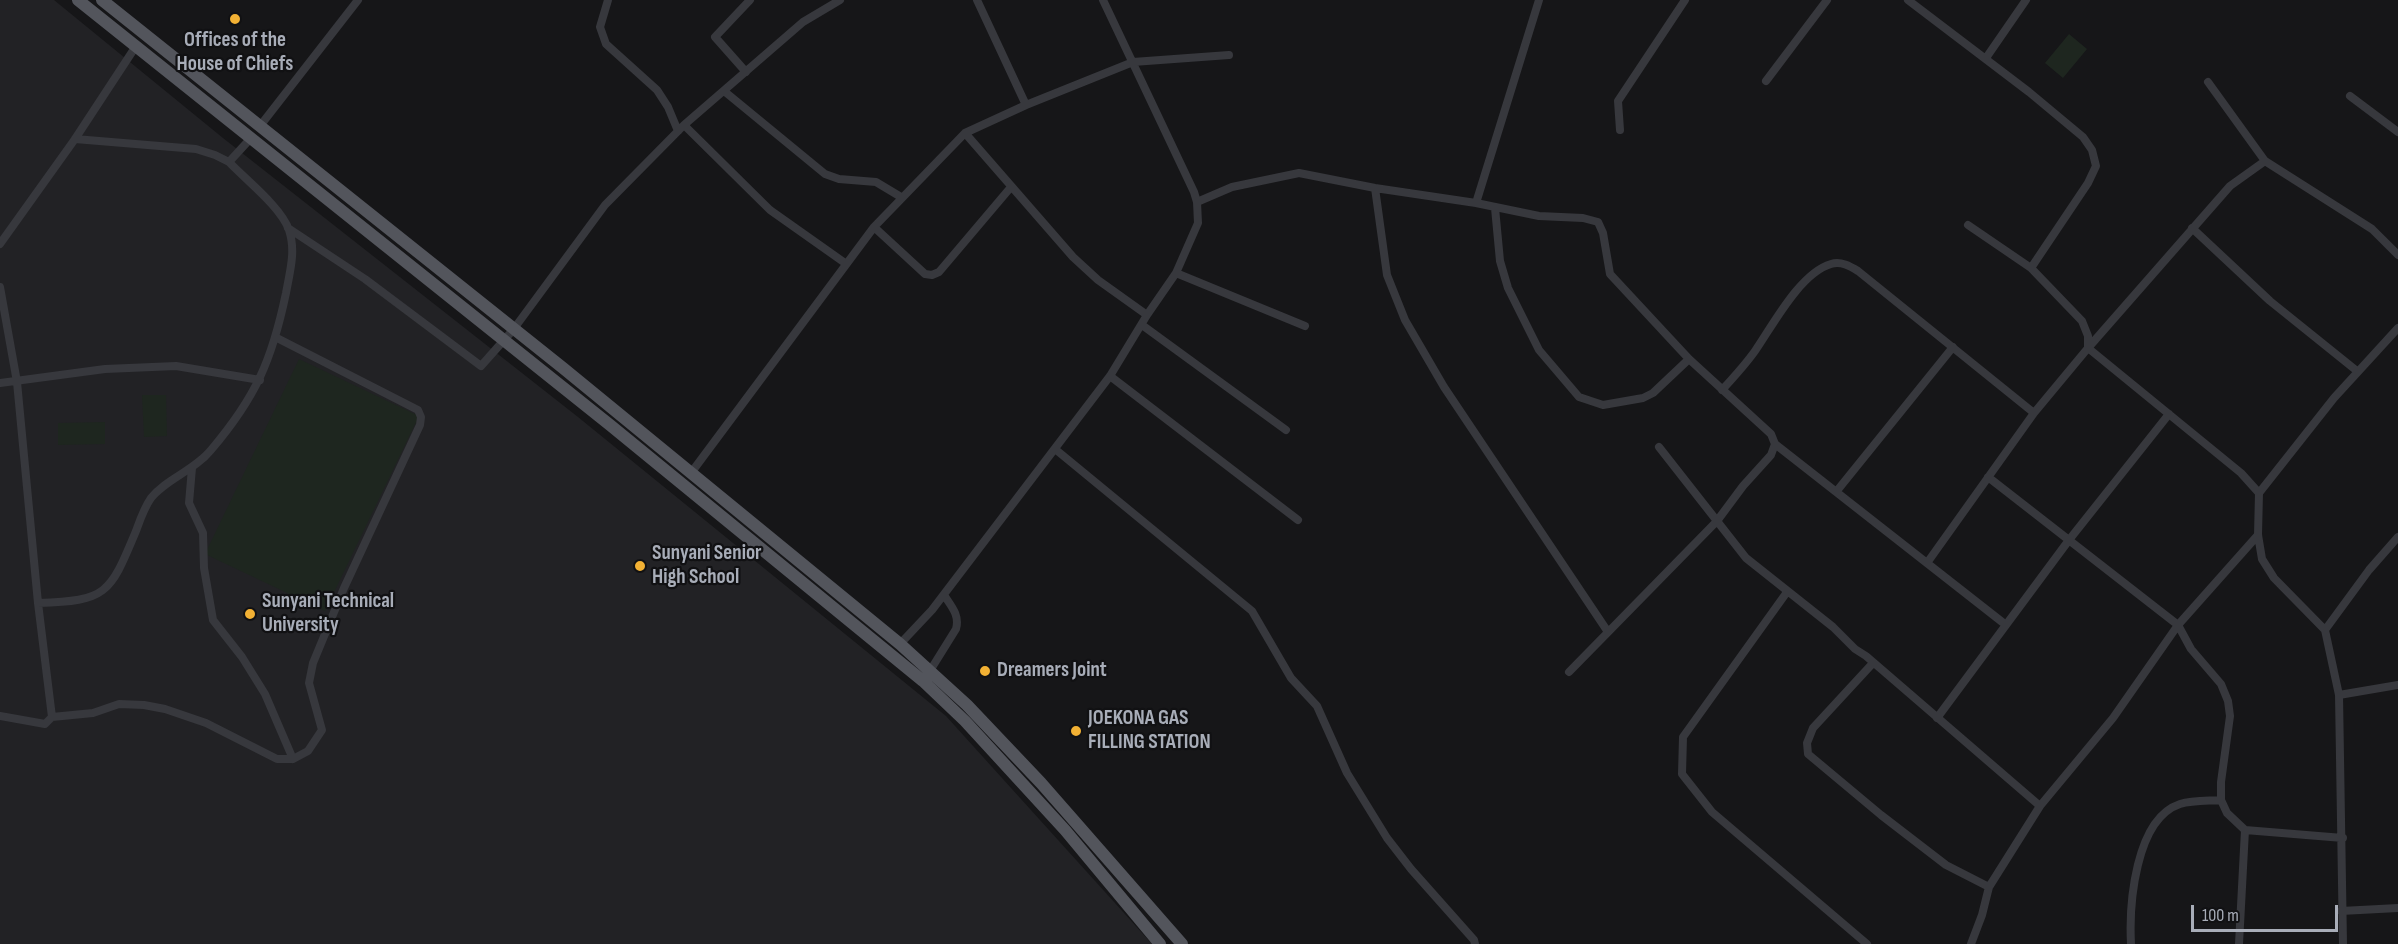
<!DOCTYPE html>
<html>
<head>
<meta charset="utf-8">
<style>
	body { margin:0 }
	#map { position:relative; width:2398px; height:944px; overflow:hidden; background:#161618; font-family:"Sofia Sans Condensed",sans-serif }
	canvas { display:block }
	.scale { position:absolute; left:2191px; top:905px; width:147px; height:27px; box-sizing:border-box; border:3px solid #a8adb8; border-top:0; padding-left:8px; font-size:18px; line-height:21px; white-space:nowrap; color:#a8adb8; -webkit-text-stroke:4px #111113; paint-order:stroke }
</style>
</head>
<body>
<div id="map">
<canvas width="2398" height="944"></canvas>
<div class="scale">100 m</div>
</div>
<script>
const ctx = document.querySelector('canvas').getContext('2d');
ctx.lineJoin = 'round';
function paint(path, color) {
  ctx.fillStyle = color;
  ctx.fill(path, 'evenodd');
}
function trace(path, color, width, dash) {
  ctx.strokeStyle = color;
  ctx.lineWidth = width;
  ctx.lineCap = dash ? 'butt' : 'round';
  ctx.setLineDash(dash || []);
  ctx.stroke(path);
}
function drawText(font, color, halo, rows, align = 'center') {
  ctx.font = font + ' "Sofia Sans Condensed",sans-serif';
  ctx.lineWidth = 4.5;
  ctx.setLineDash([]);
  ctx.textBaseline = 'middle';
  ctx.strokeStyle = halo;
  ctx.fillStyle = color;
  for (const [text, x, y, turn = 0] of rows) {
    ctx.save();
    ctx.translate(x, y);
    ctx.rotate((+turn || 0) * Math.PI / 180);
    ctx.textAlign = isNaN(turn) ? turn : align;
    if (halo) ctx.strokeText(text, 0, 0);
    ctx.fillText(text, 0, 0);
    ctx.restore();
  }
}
const built = new Path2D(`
	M0,0H54L223,138L578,417L946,716L1152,944H0Z`);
const green = new Path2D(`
	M2069,34L2087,49L2063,78L2045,63Z
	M299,359L419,416L325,611L205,554Z
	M142,395H166L167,436L144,437Z
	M105,422V444L58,445V423Z`);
const street = new Path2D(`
	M608,0L600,27L606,44L657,90L668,107L678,131
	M977,0L1026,105
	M1908,0L2029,92L2083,137L2092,150L2096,166L2088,183L2031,268
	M1986,58L2026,0
	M746,72L715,37L750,0
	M1766,81L1827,0
	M2208,82L2265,161L2372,229L2398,255
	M724,91L825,174L839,179L876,182L901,197
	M2350,96L2398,132
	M684,125L770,210L845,263
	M260,126L358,0
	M1620,130L1618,101L1685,0
	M965,133L1073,257L1098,280L1147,315
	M75,139L196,149L215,155L229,162
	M1375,188L1387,275L1405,320L1444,387L1608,632
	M1197,202L1232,187L1299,173L1375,188L1476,203L1539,216L1583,218L1598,222L1603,233L1610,274L1689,359L1771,434L1775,444L1771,455L1743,486L1717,521L1569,672
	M1476,203L1539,0
	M1495,208L1500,261L1508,288L1539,350L1579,397L1603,405L1643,398L1653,393L1689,359
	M1968,225L2031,268L2082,321L2088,336V348
	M874,227L925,274L932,275L939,272L1011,187
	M288,228L365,279L481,366L513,330L605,205L684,125L803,22L840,0
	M2192,228L2270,301L2357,371
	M0,244L75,139L136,46
	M1176,273L1305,326
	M0,287L17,382L38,603L52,717L45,724L0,716
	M1142,325L1286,430
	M2088,348L2241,473L2259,493L2258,535L2262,559L2274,578L2325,630L2339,695L2343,944
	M1110,376L1298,520
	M0,383L105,369L176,366L260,380
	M1722,390C1734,377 1745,365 1755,351C1773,325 1800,273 1831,264C1841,261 1850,266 1858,271L2034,413
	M1775,444L2006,625
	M1659,447L1746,558L1833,627L1855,649L1866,656L2040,806
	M1055,449L1252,611L1291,678L1317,706L1347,773L1387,838L1411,869L1474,940L1475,944
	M192,468L189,503L203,533L204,568L213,620L242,657L265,694L293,759
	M691,473L874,227L965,133L1026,105L1133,62L1229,55
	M1988,477L2178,625L2191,649L2221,684L2228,701L2230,716L2221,782V800L2227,813L2245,830L2343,838
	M1836,492L1953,347
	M2259,493L2334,398L2398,328
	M1927,563L2034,413L2088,348L2230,186L2265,161
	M1787,592L1683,737L1682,774L1712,812L1867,944
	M38,603C108,601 110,593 136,531C140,520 144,508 151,498C166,479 195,470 211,450C256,397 272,360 286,293C290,271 296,251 289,230C281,207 246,180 229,162L251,138
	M2325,630L2369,570L2398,537
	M900,644L932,610L1110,376L1147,315L1176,273L1198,223L1197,202L1194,192L1103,0
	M1873,663L1813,728L1807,743L1808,754L1881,815L1946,865L1989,887
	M928,674L956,629C960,615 951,606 944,595
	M2339,695L2398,685
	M52,717L93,713L119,704L144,705L165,709L206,723L277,759H293L308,751L322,730L309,683L313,663L344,588L420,425L421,417L418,410L275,337
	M1937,718L2069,540L2169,414
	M2341,911L2398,908
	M1971,944L1982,915L1989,887L2040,806L2113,718L2178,625L2258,535
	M2131,944C2129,905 2135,819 2180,804C2193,800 2208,801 2221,800
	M2239,944L2245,830`);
const primary = new Path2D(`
	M78,0L610,425L923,681L965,721L1065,830L1160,944
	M102,0L563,368L900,644L967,705L1041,783L1182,944`);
const markers = [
	[235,19,6,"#f2b134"],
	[640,566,6,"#f2b134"],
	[250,614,6,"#f2b134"],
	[985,671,6,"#f2b134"],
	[1076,731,6,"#f2b134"]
];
const poiNames = [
	["Offices of the",235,41,"center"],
	["House of Chiefs",235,65,"center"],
	["Sunyani Senior",652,554],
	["High School",652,578],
	["Sunyani Technical",262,602],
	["University",262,626],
	["Dreamers Joint",997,671],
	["JOEKONA GAS",1088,719],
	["FILLING STATION",1088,743]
];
paint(built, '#222225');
paint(green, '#1e261f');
trace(street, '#37383d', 8);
trace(primary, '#53555c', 12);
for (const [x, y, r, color] of markers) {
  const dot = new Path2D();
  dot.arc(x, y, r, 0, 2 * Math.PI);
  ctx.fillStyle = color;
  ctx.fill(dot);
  trace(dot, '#111113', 2);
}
drawText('bold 21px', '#a8adb8', '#111113', poiNames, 'left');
</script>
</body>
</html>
